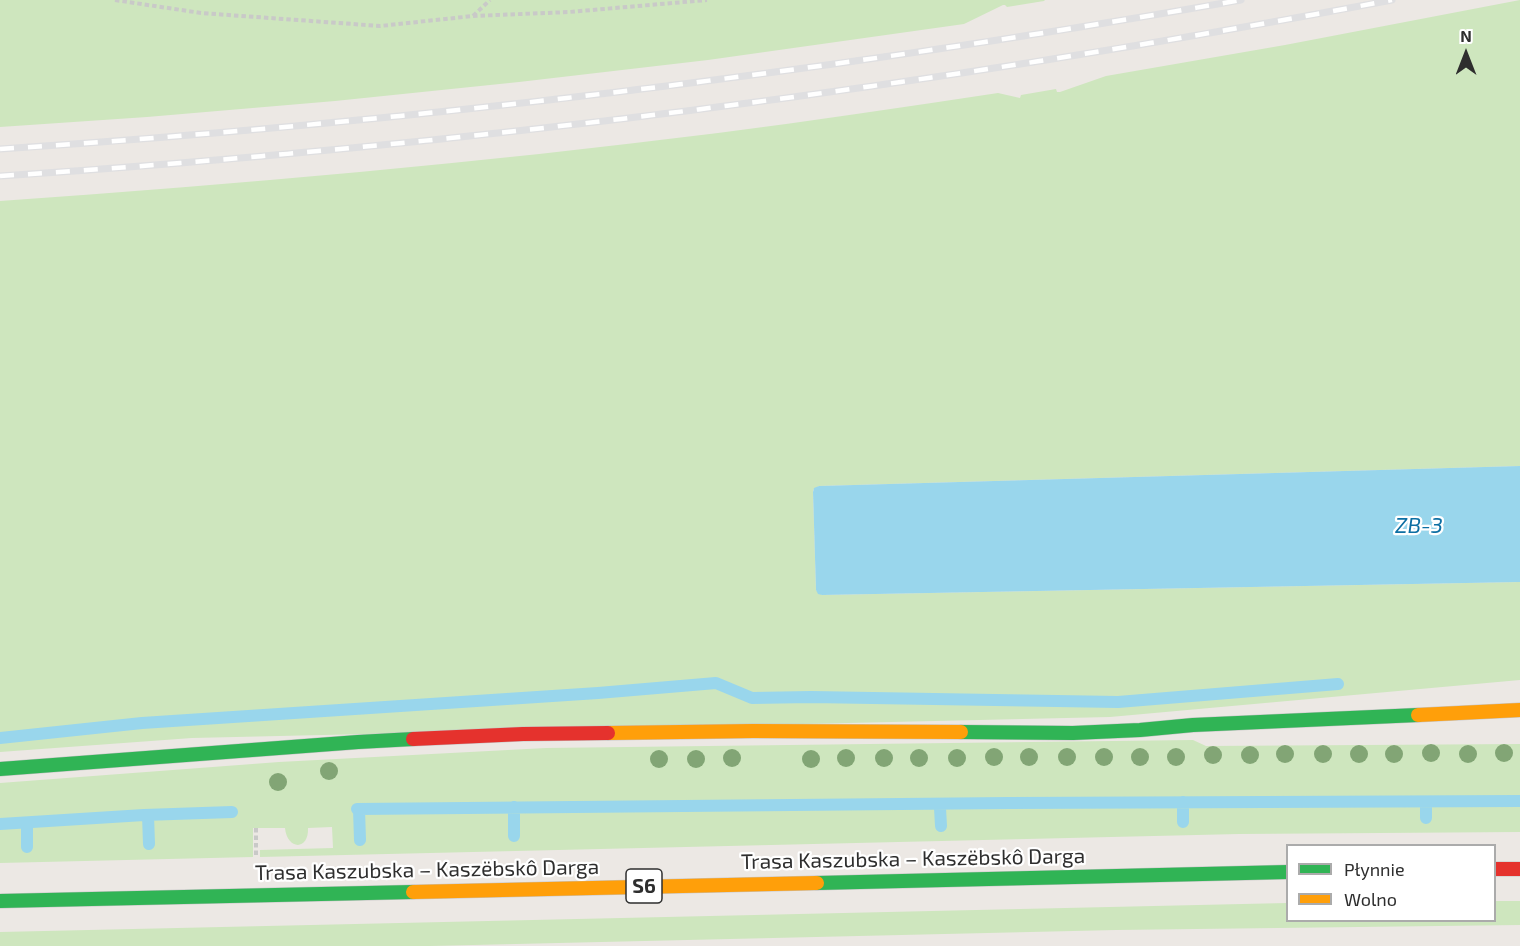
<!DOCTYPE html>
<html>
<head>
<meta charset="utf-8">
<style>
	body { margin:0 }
	#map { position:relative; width:1520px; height:946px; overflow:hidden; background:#ece8e4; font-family:"Exo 2",sans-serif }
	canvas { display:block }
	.legend { position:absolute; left:1286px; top:844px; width:210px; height:78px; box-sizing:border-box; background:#fff; border:2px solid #ababab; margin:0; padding:8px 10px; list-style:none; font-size:18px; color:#2e2e2e }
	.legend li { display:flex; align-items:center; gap:12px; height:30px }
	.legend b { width:30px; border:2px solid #ababab }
	.north { position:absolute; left:1436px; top:24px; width:60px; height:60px; -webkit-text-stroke:4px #fff; paint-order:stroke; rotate:0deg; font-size:16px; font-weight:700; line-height:24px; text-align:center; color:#2e2e2e }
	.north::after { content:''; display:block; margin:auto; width:21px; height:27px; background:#2e2e2e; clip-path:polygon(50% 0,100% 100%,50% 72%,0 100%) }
</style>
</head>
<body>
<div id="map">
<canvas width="1520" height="946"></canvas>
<ul class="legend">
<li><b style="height:8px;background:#30b455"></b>Płynnie</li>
<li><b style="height:8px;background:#ff9f0a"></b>Wolno</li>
</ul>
<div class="north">N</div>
</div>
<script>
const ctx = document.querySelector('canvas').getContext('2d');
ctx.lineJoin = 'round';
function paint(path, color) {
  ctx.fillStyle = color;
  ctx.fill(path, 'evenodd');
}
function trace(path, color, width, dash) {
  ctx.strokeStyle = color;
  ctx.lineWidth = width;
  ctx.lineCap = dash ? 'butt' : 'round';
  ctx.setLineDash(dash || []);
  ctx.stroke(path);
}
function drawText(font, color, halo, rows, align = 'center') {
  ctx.font = font + ' "Exo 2",sans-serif';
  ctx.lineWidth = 4.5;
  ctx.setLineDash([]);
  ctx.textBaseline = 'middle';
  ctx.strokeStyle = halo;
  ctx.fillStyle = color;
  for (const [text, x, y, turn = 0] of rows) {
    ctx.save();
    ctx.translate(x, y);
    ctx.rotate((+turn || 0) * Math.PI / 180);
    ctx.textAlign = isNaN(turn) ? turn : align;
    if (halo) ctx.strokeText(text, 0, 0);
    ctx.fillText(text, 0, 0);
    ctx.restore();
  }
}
const green = new Path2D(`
	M0,0H1045L1044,1L1007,7L1005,5H1003L964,24L708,60L519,82L335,101L147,117L0,127Z
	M1520,0V466L819,486L813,490V492L816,590L822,595L1520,582V680L1110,717L192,738L0,752V201C240,184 480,163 718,133C811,121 905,107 998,93L1020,98L1021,95L1056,89L1057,92H1060L1106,76L1285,45Z
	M1193,740L1206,746L1520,744V832L1239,834L260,857V850L333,848L332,827L308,828C309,851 287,850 285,828H253V857L0,863V783L279,762L546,748Z
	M1495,901H1520V925L1116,930L430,946H0V932L1287,903L1288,920H1494Z`);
const water = new Path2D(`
	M1520,466V582L822,595L818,594L816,590L813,492L814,488L819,486Z`);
const stream = new Path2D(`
	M0,738L142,723L598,693L716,683L752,698L811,697L1118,702L1338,684
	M1183,802V822
	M1426,802V818
	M514,807V836
	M940,808L941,826
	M357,809L1009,803L1520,801
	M359,809L360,840
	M148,815L149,844
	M27,823V847
	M0,824L144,815L232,812`);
const path = new Path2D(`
	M115,0L201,13L380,26L473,16L569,12L707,0
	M473,16L490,0
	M256,828V857`);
const fast = new Path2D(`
	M961,732L1073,733L1140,730L1193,725L1418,715
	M0,769L358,742L413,739
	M817,883L1288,872
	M0,901L413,892`);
const slow = new Path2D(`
	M1418,715L1520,710
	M608,733L753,731L961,732
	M413,892L817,883`);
const jam = new Path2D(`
	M413,739L523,734L608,733
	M1494,869H1520`);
const rail = new Path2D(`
	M0,149C416,122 830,72 1241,0
	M0,176C467,146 932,87 1392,0`);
const trees = [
	[1431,753],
	[1504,753],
	[1285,754],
	[1323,754],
	[1359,754],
	[1394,754],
	[1468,754],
	[1213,755],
	[1250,755],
	[994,757],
	[1029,757],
	[1067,757],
	[1104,757],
	[1140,757],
	[1176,757],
	[732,758],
	[846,758],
	[884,758],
	[919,758],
	[957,758],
	[659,759],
	[696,759],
	[811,759],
	[329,771],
	[278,782]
];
const shields = [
	[644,886,36]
];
const shieldNames = [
	["S6",644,886]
];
const streetNames = [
	["Trasa Kaszubska – Kaszëbskô Darga",913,859,-1],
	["Trasa Kaszubska – Kaszëbskô Darga",427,870,-1]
];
const waterNames = [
	["ZB-3",1419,526]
];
paint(green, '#cee6be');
paint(water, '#99d6ec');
trace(stream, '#99d6ec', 12);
trace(fast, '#c5c4c5', 15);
trace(slow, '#c5c4c5', 15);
trace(jam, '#c5c4c5', 15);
trace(path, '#c9c9c8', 4, [4.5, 3]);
trace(fast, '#30b455', 14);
trace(slow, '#ff9f0a', 14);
trace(jam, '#e5322d', 14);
trace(rail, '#dfdfe1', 7);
trace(rail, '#fff', 4.5, [14]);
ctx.fillStyle = '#82a575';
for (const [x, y] of trees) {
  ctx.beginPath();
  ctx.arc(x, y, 9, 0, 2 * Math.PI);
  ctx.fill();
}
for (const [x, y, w] of shields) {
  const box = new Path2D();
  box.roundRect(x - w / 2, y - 17, w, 34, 4.5);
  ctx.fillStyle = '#fff';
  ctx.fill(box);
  trace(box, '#2e2e2e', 1.5);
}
drawText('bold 20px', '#2e2e2e', null, shieldNames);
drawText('21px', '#2e2e2e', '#fff', streetNames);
drawText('italic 22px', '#0d6fa3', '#fff', waterNames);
</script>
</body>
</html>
